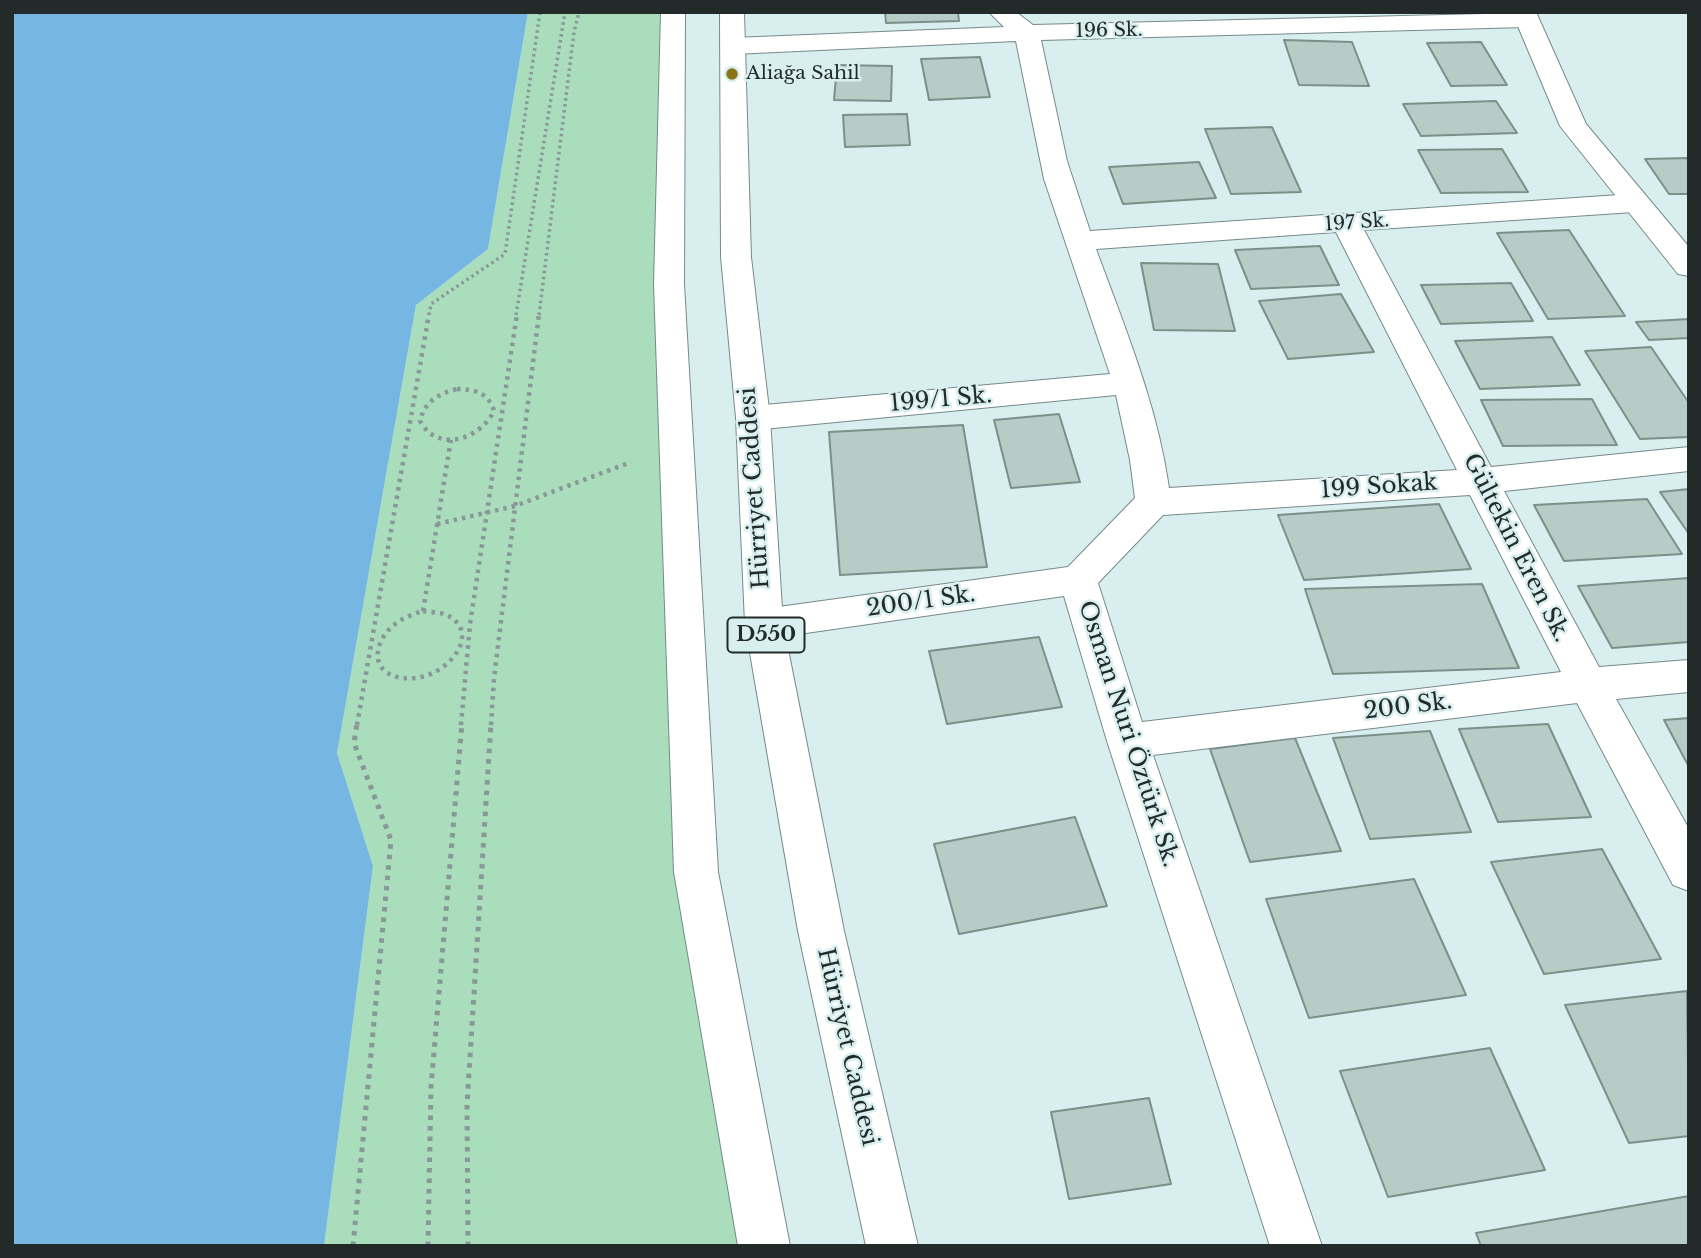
<!DOCTYPE html>
<html>
<head>
<meta charset="utf-8">
<style>
	body { margin:0 }
	#map { position:relative; width:1701px; height:1258px; overflow:hidden; background:#d9efef; font-family:"Libre Baskerville",serif }
	canvas { display:block }
	.frame { position:absolute; inset:0; border:14px solid #222a2a; pointer-events:none }
</style>
</head>
<body>
<div id="map">
<canvas width="1701" height="1258"></canvas>
<div class="frame"></div>
</div>
<script>
const ctx = document.querySelector('canvas').getContext('2d');
ctx.lineJoin = 'round';
function paint(path, color) {
  ctx.fillStyle = color;
  ctx.fill(path, 'evenodd');
}
function trace(path, color, width, dash) {
  ctx.strokeStyle = color;
  ctx.lineWidth = width;
  ctx.lineCap = dash ? 'butt' : 'round';
  ctx.setLineDash(dash || []);
  ctx.stroke(path);
}
function drawText(font, color, halo, rows, align = 'center') {
  ctx.font = font + ' "Libre Baskerville",serif';
  ctx.lineWidth = 5;
  ctx.setLineDash([]);
  ctx.textBaseline = 'middle';
  ctx.strokeStyle = halo;
  ctx.fillStyle = color;
  for (const [text, x, y, turn = 0] of rows) {
    ctx.save();
    ctx.translate(x, y);
    ctx.rotate((+turn || 0) * Math.PI / 180);
    ctx.textAlign = isNaN(turn) ? turn : align;
    if (halo) ctx.strokeText(text, 0, 0);
    ctx.fillText(text, 0, 0);
    ctx.restore();
  }
}
const green = new Path2D(`
	M528,12H673L696,872L764,1246H324L373,866L337,753L416,305L488,249Z`);
const water = new Path2D(`
	M12,12H528L488,249L416,305L337,753L373,866L324,1246H12Z`);
const building = new Path2D(`
	M885,12H958L959,21L886,23Z
	M1284,40L1352,42L1369,86L1299,85Z
	M1481,42L1507,85L1451,86L1427,43Z
	M980,57L990,97L929,100L921,59Z
	M837,65L892,66L891,101L834,100Z
	M1496,101L1517,133L1421,136L1403,104Z
	M907,114L910,145L845,147L843,115Z
	M1272,127L1301,192L1231,194L1205,129Z
	M1502,149L1528,192L1441,193L1418,150Z
	M1689,158V194H1669L1645,159Z
	M1199,162L1216,198L1123,204L1109,167Z
	M1569,230L1625,316L1548,319L1497,233Z
	M1320,246L1339,285L1251,289L1235,250Z
	M1141,263L1218,264L1235,331L1154,330Z
	M1511,283L1533,321L1441,324L1421,285Z
	M1341,294L1374,352L1288,359L1259,301Z
	M1689,319V338L1649,340L1636,322Z
	M1552,337L1580,385L1480,389L1455,341Z
	M1651,347L1689,403V437L1640,439L1585,351Z
	M1592,399L1617,445L1503,446L1481,400Z
	M1059,414L1080,482L1011,488L994,420Z
	M963,425L987,567L840,575L829,432Z
	M1689,489V534L1660,492Z
	M1647,499L1682,554L1564,561L1534,505Z
	M1439,504L1471,569L1304,580L1278,515Z
	M1689,578V642L1612,648L1578,586Z
	M1482,584L1519,668L1333,674L1305,589Z
	M1039,637L1062,707L947,724L929,651Z
	M1689,718V767L1664,720Z
	M1548,724L1591,817L1498,822L1459,729Z
	M1430,731L1471,832L1370,839L1333,738Z
	M1295,738L1341,851L1250,862L1210,749Z
	M1075,817L1107,906L959,934L934,844Z
	M1602,849L1661,959L1544,974L1491,862Z
	M1414,879L1466,995L1309,1018L1266,899Z
	M1687,991L1689,1136L1629,1143L1565,1005Z
	M1490,1048L1545,1170L1388,1197L1340,1071Z
	M1149,1098L1171,1184L1069,1199L1051,1112Z
	M1689,1196V1246H1481L1476,1233Z`);
const pathFar2 = new Path2D(`
	M429,315L431,304L505,254L540,12
	M516,315L565,12
	M539,315L574,32L579,12`);
const pathFar1 = new Path2D(`
	M457,389C474,389 489,393 494,411C484,432 454,449 431,434C427,432 423,425 420,421C425,401 438,394 457,389Z
	M437,524L515,506L631,462
	M423,611C430,612 438,612 444,614C490,632 439,691 394,676C368,667 377,638 394,625C402,618 413,614 423,611Z
	M423,611L451,439
	M357,725L429,314
	M461,725L470,624L517,314
	M491,725L494,678L539,314`);
const path = new Path2D(`
	M353,1246L391,840L354,743L357,723
	M428,1246L431,1087L462,723
	M468,1246L467,1105L491,723`);
const street = new Path2D(`
	M989,12H1016L1033,25L1526,13L1535,15L1538,20L1535,25L1526,27L1041,40L1067,161L1090,231L1634,194L1644,197L1648,203L1644,209L1634,212L1364,230L1491,467L1689,447V471L1504,491L1599,667L1689,660V692L1616,699L1689,829V891L1673,885L1577,703L1153,755L1322,1246H1270L1107,741L1064,596L764,639L750,635L745,624L750,613L764,609L1068,567L1135,498L1130,460L1116,395L753,430L741,426L736,418L741,410L753,406L1110,374L1044,179L1016,41L733,54L724,51L720,46L724,41L733,38L1004,27ZM1336,232L1457,470L1169,488C1157,404 1125,328 1096,249ZM1470,495L1561,672L1142,722L1098,583L1163,515Z`);
const secondary = new Path2D(`
	M1512,12H1536L1586,124L1689,247V276L1678,274L1560,126Z`);
const highway = new Path2D(`
	M661,12H685L684,284L718,872L790,1246H738L674,872L654,284Z
	M720,12H744L751,257L770,418L783,624L844,931L918,1246H866L798,931L745,624L736,418L721,257Z`);
const markers = [
	[732,74,7,"#8a7418"]
];
const farStreetnames = [
	["196 Sk.",1109,31,-1],
	["197 Sk.",1357,223,-4]
];
const farPoinames = [
	["Aliağa Sahil",746,74]
];
const shields = [
	[766,635,77]
];
const shieldNames = [
	["D550",766,635]
];
const streetNames = [
	["199/1 Sk.",941,400,-5],
	["199 Sokak",1379,487,-4],
	["Hürriyet Caddesi",755,488,-94],
	["Gültekin Eren Sk.",1516,548,63],
	["200/1 Sk.",921,602,-8],
	["200 Sk.",1408,707,-7],
	["Osman Nuri Öztürk Sk.",1128,734,72],
	["Hürriyet Caddesi",847,1047,77]
];
paint(green, '#aaddbc');
paint(water, '#75b7e2');
paint(building, '#b7ccc6');
trace(building, '#7c908a', 2);
trace(street, '#768a8a', 2);
trace(secondary, '#768a8a', 2);
trace(highway, '#768a8a', 2);
trace(pathFar2, '#889898', 3.5, [2.5, 3.5]);
trace(pathFar1, '#889898', 4.5, [3.5, 5]);
trace(path, '#889898', 5, [4.5, 6]);
paint(street, '#fff');
paint(secondary, '#fff');
paint(highway, '#fff');
for (const [x, y, r, color] of markers) {
  const dot = new Path2D();
  dot.arc(x, y, r, 0, 2 * Math.PI);
  ctx.fillStyle = color;
  ctx.fill(dot);
  trace(dot, '#d9efef', 2.5);
}
drawText('19px', '#222a2a', '#d9efef', farStreetnames);
drawText('19px', '#222a2a', '#d9efef', farPoinames, 'left');
for (const [x, y, w] of shields) {
  const box = new Path2D();
  box.roundRect(x - w / 2, y - 17.5, w, 35, 5);
  ctx.fillStyle = '#d9efef';
  ctx.fill(box);
  trace(box, '#222a2a', 2);
}
drawText('bold 21px', '#222a2a', null, shieldNames);
drawText('23px', '#222a2a', '#d9efef', streetNames);
</script>
</body>
</html>
